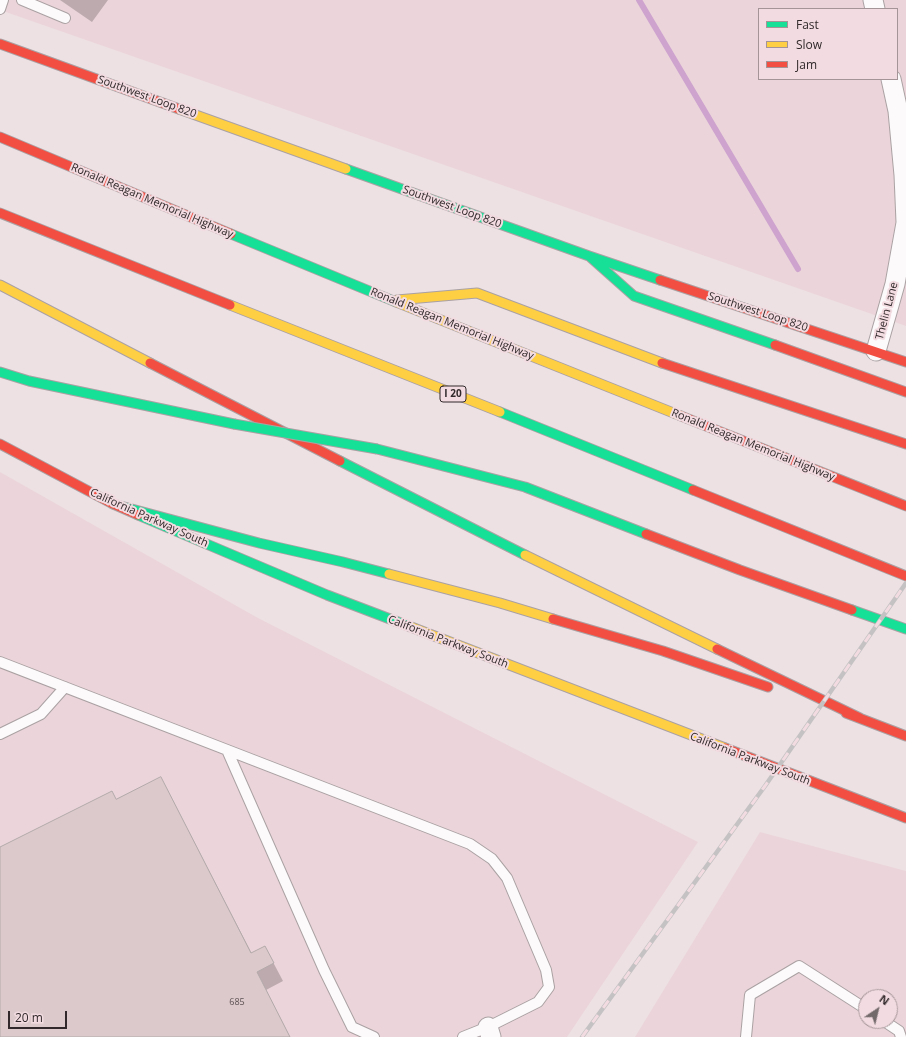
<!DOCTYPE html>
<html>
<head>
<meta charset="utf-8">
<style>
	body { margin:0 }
	#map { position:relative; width:906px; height:1037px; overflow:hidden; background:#ede1e4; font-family:"Open Sans",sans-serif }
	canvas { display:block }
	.legend { position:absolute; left:758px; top:8px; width:140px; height:72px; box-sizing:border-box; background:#f2dce1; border:1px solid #a49498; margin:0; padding:5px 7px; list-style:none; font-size:12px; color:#30282a }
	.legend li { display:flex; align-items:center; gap:8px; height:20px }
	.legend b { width:20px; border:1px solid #a49498 }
	.north { position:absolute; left:858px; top:989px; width:40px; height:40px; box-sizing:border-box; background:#f2dce1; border:1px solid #a49498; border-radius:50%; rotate:35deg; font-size:11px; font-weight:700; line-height:16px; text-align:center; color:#30282a }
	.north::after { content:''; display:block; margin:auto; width:14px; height:18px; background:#72696b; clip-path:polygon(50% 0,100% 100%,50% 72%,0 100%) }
	.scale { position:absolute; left:8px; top:1011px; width:59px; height:18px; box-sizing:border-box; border:2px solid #30282a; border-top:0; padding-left:5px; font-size:12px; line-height:14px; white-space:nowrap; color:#30282a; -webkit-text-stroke:3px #f2dce1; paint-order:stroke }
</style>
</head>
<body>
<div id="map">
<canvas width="906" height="1037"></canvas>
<ul class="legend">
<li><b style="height:5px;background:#16e098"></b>Fast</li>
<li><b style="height:5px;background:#ffcf43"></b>Slow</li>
<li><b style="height:5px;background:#f24e42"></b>Jam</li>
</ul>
<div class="north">N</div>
<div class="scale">20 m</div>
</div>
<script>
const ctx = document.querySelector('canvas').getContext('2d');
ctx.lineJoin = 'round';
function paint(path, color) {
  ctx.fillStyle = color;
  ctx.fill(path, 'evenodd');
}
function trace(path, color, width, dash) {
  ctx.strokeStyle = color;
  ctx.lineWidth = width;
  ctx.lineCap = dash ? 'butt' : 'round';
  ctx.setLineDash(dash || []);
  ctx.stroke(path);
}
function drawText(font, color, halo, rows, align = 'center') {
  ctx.font = font + ' "Open Sans",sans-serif';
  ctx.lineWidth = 4;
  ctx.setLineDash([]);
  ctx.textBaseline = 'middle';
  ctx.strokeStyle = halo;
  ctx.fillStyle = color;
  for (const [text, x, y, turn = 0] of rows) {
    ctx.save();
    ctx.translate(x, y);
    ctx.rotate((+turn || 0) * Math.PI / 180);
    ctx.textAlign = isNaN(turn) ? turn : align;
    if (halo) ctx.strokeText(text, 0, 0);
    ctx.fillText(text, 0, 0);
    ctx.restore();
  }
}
const built = new Path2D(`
	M0,0H906V326L0,10ZM759,9H897V79H759Z
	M0,472L258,618L698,842L567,1037H0Z
	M760,832L906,871V1037H635ZM866,997H890V1021H866Z`);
const shadow = new Path2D(`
	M60,0H108L92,22Z
	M170,795L252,954L265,947L283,981L266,990L290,1037H0V849L116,800Z`);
const stream = new Path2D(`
	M639,0L798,269`);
const building = new Path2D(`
	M161,777L251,953L265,946L274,963L257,972L290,1037H0V847L112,791L116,799Z`);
const lane = new Path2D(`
	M22,0L65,18
	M0,9L3,0
	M0,662L470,844L492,859L507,878L546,970L549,987L538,1002L488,1027L463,1037
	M0,734L41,714L65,687
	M227,750L324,970L352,1027L374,1037
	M884,1021L899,1031L901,1037
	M746,1037L750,995L799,966L866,1009`);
const street = new Path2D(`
	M873,0L875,9
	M891,79L898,111L904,175L906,222
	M876,351L895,284L906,223
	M488,1027L491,1037`);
const fast = new Path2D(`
	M346,169L589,256L660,280
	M231,234L396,302
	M589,256L634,296L775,345
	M0,372L29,381L234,424
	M500,412L693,490
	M377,449L525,487L646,534
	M340,461L525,555
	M113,504L259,543L343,562L389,574
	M138,515L327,595L411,627
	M852,610L906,629`);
const slow = new Path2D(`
	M179,109L346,169
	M0,285L150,363
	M397,300L477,293L662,363
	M396,302L681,416
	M230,305L500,412
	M525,555L717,649
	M389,574L500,603L553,619
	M411,627L725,748`);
const jam = new Path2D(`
	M0,44L179,109
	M0,137L231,234
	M0,213L230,305
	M660,280L906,362
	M775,345L906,392
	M150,363L340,461
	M662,363L906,444
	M681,416L906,506
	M0,444L113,504L138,515
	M693,490L906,576
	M646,534L740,570L852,610
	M553,619L663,651L768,687
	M717,649L860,718
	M846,713L906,736
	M725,748L906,818`);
const rail = new Path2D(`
	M582,1037L765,786L906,583`);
const fastBridge = new Path2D(`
	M234,424L377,449`);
const numberNames = [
	["685",237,1002]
];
const shields = [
	[453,394,26]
];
const shieldNames = [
	["I 20",453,394]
];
const streetNames = [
	["Southwest Loop 820",147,97,20],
	["Ronald Reagan Memorial Highway",152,201,23],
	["Southwest Loop 820",452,207,20],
	["Thelin Lane",887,311,-75],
	["Southwest Loop 820",758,312,18],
	["Ronald Reagan Memorial Highway",452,324,22],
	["Ronald Reagan Memorial Highway",753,445,22],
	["California Parkway South",149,518,24],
	["California Parkway South",448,642,21],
	["California Parkway South",750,759,21]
];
paint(built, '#ebd5da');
paint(shadow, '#0003');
trace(stream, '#cea3ce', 6);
paint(building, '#dcc9cb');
trace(building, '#b3aaab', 1);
trace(lane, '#aaa1a3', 12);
trace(street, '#aaa1a3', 21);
trace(fast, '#aaa1a3', 11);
trace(slow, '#aaa1a3', 11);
trace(jam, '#aaa1a3', 11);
trace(lane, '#fcfafb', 10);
trace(street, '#fcfafb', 19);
trace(fast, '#16e098', 9);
trace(slow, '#ffcf43', 9);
trace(jam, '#f24e42', 9);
trace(rail, '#c5c2c3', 4.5);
trace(rail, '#f2dce1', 3, [9]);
trace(fastBridge, '#aaa1a3', 11, []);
trace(fastBridge, '#16e098', 9);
drawText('9px', '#5e5355', null, numberNames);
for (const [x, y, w] of shields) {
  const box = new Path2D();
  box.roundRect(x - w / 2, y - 8, w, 16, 3);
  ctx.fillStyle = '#f2dce1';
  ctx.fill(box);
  trace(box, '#30282a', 1);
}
drawText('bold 10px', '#30282a', null, shieldNames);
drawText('11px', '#30282a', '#f2dce1', streetNames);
</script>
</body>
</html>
